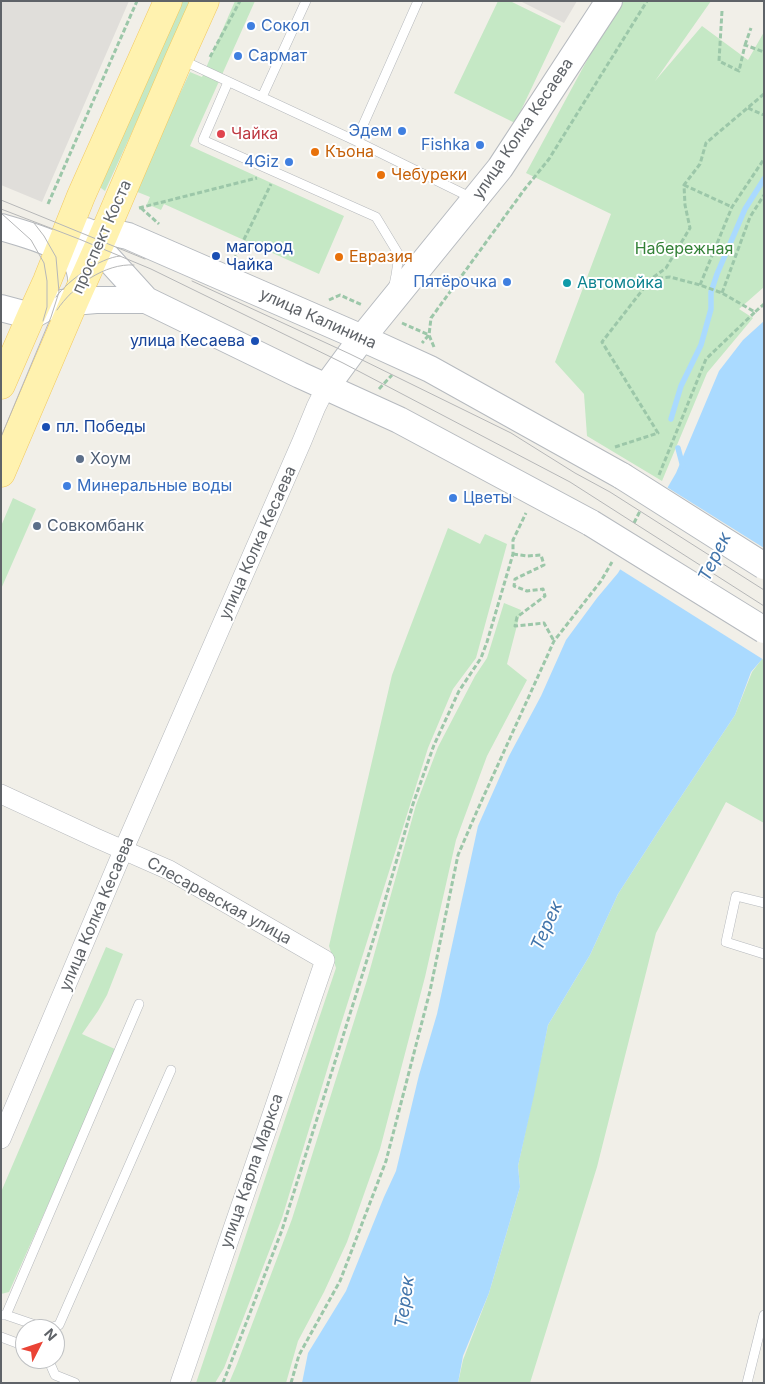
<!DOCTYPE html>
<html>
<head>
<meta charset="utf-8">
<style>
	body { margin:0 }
	#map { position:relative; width:765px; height:1384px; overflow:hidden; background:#f1efe8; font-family:Inter,sans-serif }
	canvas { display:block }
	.frame { position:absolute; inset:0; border:2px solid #5f6368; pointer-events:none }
	.north { position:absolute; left:15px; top:1319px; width:50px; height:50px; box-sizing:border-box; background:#fff; border:1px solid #bfc1c3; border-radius:50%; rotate:49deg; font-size:14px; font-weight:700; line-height:20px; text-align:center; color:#5f6368 }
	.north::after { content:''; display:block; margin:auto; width:18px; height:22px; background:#ea4335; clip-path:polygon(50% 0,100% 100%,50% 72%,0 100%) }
</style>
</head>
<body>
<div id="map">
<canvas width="765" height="1384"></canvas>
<div class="frame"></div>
<div class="north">N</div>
</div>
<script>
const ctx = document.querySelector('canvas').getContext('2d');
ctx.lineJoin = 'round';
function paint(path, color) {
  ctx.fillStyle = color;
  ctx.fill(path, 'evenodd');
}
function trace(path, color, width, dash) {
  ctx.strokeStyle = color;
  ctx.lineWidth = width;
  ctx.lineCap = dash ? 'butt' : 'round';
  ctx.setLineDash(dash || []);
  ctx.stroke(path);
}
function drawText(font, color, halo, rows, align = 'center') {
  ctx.font = font + ' Inter,sans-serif';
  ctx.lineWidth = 4;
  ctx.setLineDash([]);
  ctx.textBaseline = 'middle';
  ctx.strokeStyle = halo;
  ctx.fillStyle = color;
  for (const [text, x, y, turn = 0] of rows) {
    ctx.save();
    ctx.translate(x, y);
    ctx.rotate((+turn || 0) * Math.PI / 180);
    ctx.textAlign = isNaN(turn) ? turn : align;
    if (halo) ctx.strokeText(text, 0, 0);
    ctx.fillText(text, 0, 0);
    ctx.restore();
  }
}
const industrial = new Path2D(`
	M1,1H129L42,202L1,185Z
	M520,1H577L564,23Z`);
const green = new Path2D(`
	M181,1H192L105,191L97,185Z
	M235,1H255L190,146L344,216L319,274L164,204L161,210L147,204L150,197L135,191L190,72L202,77Z
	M498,1H510L561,26L515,123L454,93Z
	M619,1H711L655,81L702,26L748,60L764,32V287L739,309L753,318L707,373L662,481L587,436L584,394L555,362L611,214L526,173Z
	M13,498L36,509L1,589V526Z
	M448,528L480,544L485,534L507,544L476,658L453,689L428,748L341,1024L282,1218L224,1368L215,1383H196L336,968L329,946L392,675Z
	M504,603L521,610L507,664L527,680L487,756L456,840L425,977L380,1149L347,1242L324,1292L298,1341L286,1383H229L237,1364L292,1219L367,980L416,805L438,747L475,676L487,658Z
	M762,659L764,660V823L726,802L656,933L597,1167L530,1383H458L463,1360L489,1293L520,1187L518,1166L548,1025L590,955L618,894L661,827L735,715L752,672Z
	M106,947L123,954L107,995L98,1011L82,1034L117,1050L9,1292L1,1294V1192Z`);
const water = new Path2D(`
	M764,321V657L751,672L735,715L661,827L618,894L590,955L548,1025L534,1095L518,1166L520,1187L489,1293L463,1356L458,1383H302L308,1353L346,1291L384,1197L396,1171L419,1075L437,1014L478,826L509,756L541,696L566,640L597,598L618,573L676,473L719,371L743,340Z`);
const pier = new Path2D(`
	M665,486L764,548V660L618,568Z`);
const stream = new Path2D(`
	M671,419L681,386L701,345L711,309V292L717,274L745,209L764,179
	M678,448L683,467`);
const path = new Path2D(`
	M722,11L719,61L739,71L745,45L764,52
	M745,45L751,28
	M210,57L240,1
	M764,94L706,143L700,164L684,185L685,205L690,228L666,268L651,279L670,277L700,285L722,293L755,312L764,304
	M748,108L764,115
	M684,185L732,207
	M48,204L137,1
	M139,208L257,178
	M141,208L159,224
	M234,260L271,184
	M700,285L732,207L764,159
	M722,293L750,217L764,195
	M329,300L340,295L362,305
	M402,323L429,335L422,343
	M434,347L429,335L431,318L524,190L549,159L647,1
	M379,389L392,375
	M615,447L658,433L602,342L651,279
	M659,475L706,359L755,312
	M634,523L640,511
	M513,554L527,556L541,555L544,565L515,579L514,586L527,591L543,589L545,596L517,617L515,626L544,623L554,641
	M223,1383L282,1230L377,928L413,804L434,745L459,691L481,658L487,642L513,554V540L526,513
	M291,1383L299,1355L340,1281L386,1161L430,991L458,855L477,811L554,641L601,581L612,562`);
const lane = new Path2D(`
	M418,1L356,141L472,198
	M182,60L356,141
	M228,82L203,140L376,217L399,255L396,275L394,285
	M262,97L306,1
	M764,903L736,896L726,942L764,954
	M1,1315H6L139,1004
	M6,1315L47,1329L59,1325L171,1070
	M1,1337L25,1346
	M48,1359L55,1375L75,1383
	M747,1383L764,1315`);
const street = new Path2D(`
	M1,794L96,838L169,870L325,960L180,1383
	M1,1139L123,851L302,441L316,407L326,387`);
const secondary = new Path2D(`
	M1,227C21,233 61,243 74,259C80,267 82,276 81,286
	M86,231L87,235L146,300
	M60,248L87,235L105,231L128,236L362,338L430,369L622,476
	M1,308L31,316L51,305L62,303L96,300H146L300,375L399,420L591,523
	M326,387L362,338L500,168L609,1`);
const primary = new Path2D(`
	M1,385L31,316L47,281L81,196L168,1
	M1,473L74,302L98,248L179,59L205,1`);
const tram = new Path2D(`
	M1,200L145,259
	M1,209L79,239L151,269L343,363L570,482L764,606
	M1,213L31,240L44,263L47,281V307L43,321
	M192,281L350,354L511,433L575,473L610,492L764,590
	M56,297C68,280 100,258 120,256
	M57,310C73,286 105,263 134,265
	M1,437L51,317L59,292L56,257L44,236L34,223`);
const secondaryBridge = new Path2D(`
	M622,476L764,566
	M591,523L764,630`);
const markers = [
	[251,26,5,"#3f7fe0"],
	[238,56,5,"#3f7fe0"],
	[402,131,5,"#3f7fe0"],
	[221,134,5,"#e0444e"],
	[480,145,5,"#3f7fe0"],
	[315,152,5,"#e8710a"],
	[289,162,5,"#3f7fe0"],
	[381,175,5,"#e8710a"],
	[216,256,5,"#1a4fb4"],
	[339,257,5,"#e8710a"],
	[507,282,5,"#3f7fe0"],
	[567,283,5,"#0f9aa8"],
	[255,341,5,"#1a4fb4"],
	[46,427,5,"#1a4fb4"],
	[80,459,5,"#5c6f8a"],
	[67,486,5,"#3f7fe0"],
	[453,498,5,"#3f7fe0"],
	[37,526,5,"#5c6f8a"]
];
const shopNames = [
	["Сокол",261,26],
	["Сармат",248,56],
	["Эдем",392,131,"right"],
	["Fishka",470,145,"right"],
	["4Giz",279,162,"right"],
	["Пятёрочка",497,282,"right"],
	["Минеральные воды",77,486],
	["Цветы",463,498]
];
const streetNames = [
	["улица Колка Кесаева",523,129,-56],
	["проспект Коста",102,237,-66],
	["улица Калинина",318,319,24],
	["улица Колка Кесаева",258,543,-66],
	["Слесаревская улица",219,901,29],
	["улица Колка Кесаева",97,914,-67],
	["улица Карла Маркса",252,1171,-71]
];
const healthNames = [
	["Чайка",231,134]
];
const foodNames = [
	["Къона",325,152],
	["Чебуреки",391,175],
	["Евразия",349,257]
];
const transitNames = [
	["магород",226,247],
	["Чайка",226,265],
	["улица Кесаева",245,341,"right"],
	["пл. Победы",56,427]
];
const parkNames = [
	["Набережная",684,249]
];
const cultureNames = [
	["Автомойка",577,283]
];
const serviceNames = [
	["Хоум",90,459],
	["Совкомбанк",47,526]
];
const waterNames = [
	["Терек",715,557,-64],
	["Терек",547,926,-66],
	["Терек",405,1302,-82]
];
paint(industrial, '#e0deda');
paint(green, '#c5e8c5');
paint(water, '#aadaff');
paint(pier, '#f1efe8');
trace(stream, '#aadaff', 5.5);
trace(lane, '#b5b8bc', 10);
trace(street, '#b5b8bc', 20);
trace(secondary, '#b6babf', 28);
trace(primary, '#f2c960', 29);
trace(path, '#9cc7a9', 3, [5, 2.5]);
trace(lane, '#fff', 9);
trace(street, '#fff', 19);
trace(secondary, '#fff', 26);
trace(primary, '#fff2af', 28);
trace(tram, '#b6b7b8', 1);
trace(secondaryBridge, '#b6babf', 28, []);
trace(secondaryBridge, '#fff', 26);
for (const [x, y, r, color] of markers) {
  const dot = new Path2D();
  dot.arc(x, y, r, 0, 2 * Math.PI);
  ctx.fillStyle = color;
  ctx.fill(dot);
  trace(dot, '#fff', 2);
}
drawText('16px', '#366cbe', '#fff', shopNames, 'left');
drawText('16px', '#5f6368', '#fff', streetNames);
drawText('16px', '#be3a42', '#fff', healthNames, 'left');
drawText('16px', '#c56008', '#fff', foodNames, 'left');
drawText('16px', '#164399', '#fff', transitNames, 'left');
drawText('16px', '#348238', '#fff', parkNames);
drawText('16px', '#0d838f', '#fff', cultureNames, 'left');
drawText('16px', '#4e5e75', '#fff', serviceNames, 'left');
drawText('italic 18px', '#4174aa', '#fff', waterNames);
</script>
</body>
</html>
